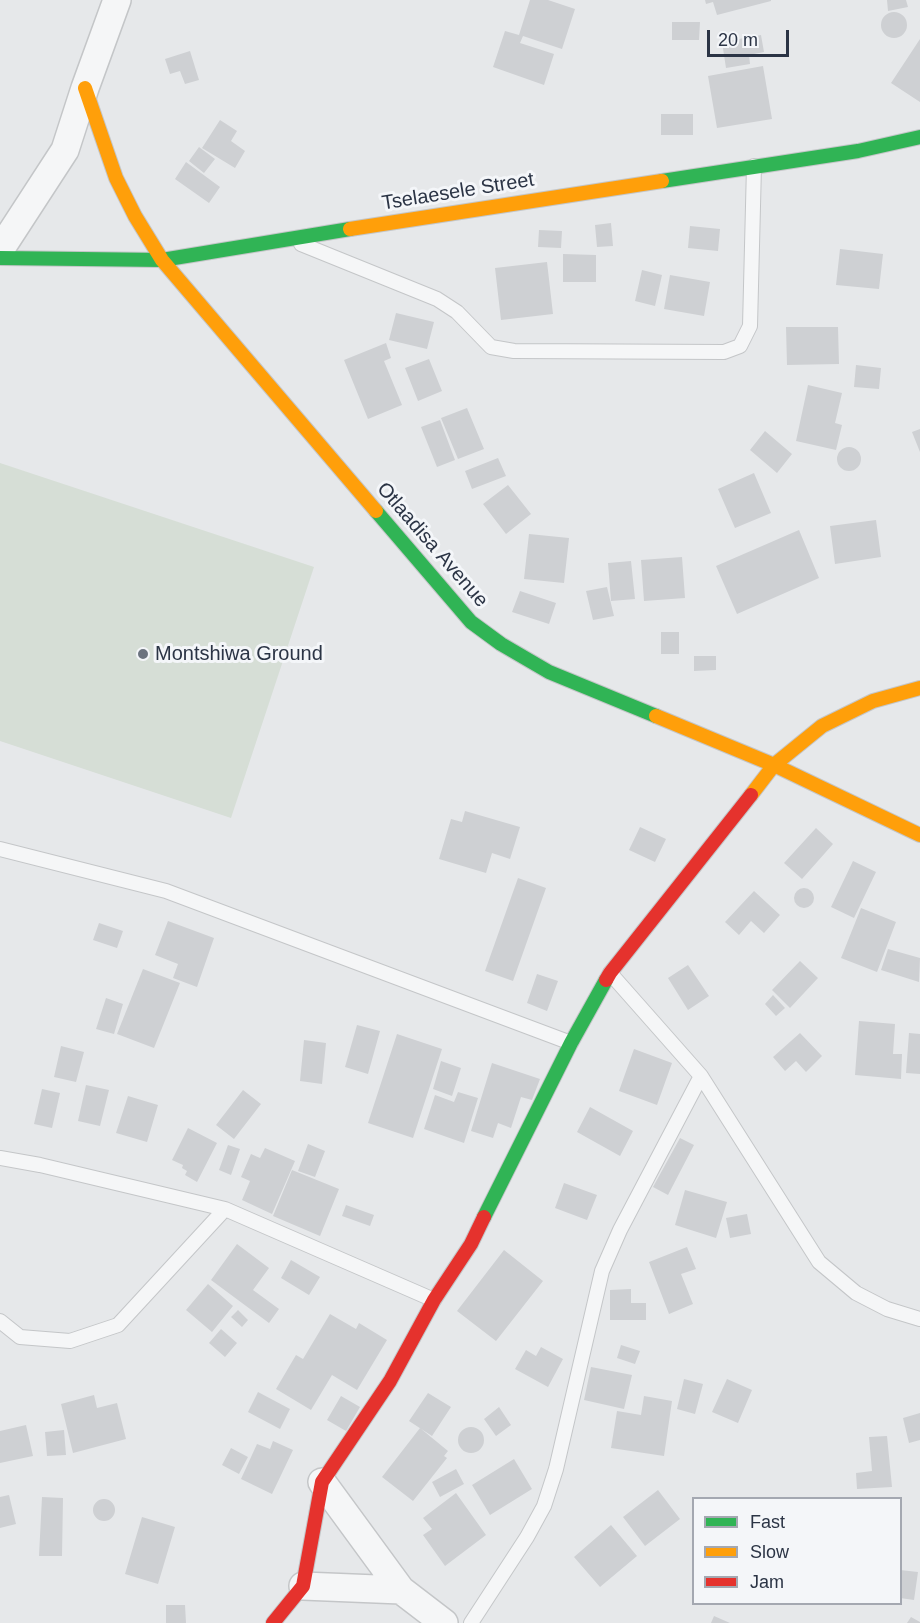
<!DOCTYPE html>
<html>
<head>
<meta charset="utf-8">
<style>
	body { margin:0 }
	#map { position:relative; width:920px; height:1623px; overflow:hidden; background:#e6e8ea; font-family:Arial,sans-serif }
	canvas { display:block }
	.legend { position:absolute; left:692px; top:1497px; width:210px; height:108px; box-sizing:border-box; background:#f4f6f9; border:2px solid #a4a8b1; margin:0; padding:8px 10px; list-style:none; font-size:18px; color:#2b3445 }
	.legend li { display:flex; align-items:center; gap:12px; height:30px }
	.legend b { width:30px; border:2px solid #a4a8b1 }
	.scale { position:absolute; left:707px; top:30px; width:82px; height:27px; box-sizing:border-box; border:3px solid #2b3445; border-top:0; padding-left:8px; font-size:18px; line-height:21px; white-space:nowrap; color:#2b3445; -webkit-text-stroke:4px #f4f6f9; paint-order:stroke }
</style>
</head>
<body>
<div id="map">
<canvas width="920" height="1623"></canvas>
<ul class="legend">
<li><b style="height:8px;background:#30b455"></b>Fast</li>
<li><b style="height:8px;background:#ff9f0a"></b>Slow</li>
<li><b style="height:8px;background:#e5322d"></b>Jam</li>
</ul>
<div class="scale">20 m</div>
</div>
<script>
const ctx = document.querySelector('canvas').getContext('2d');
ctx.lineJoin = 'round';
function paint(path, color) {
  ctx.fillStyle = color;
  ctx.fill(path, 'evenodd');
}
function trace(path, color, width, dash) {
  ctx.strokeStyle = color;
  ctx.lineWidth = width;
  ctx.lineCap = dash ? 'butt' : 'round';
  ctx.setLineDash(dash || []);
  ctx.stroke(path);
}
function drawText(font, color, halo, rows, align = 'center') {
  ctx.font = font + ' Arial,sans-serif';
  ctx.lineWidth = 6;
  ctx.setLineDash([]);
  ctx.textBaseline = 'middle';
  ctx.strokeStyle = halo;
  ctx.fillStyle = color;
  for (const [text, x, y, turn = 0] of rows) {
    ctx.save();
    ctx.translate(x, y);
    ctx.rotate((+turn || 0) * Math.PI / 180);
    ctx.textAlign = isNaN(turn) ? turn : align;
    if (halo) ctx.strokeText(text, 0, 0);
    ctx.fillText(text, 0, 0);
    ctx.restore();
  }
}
const green = new Path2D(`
	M0,463L314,567L231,818L0,741Z`);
const building = new Path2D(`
	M530,0H548L575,9L562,49L523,36L520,43L554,54L544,85L493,67L505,31L519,35Z
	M705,0H771V1L717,15L713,2L706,4Z
	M887,0H906L908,7L888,11Z
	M881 25a13 13 0 1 1 26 0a13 13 0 1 1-26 0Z
	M672,22H700L699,40H672Z
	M761,35L764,52L749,55L750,64L726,68L722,42Z
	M920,39V102L891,83Z
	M190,51L199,80L185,84L180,71L170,74L165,59Z
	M763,66L772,119L717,128L708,76Z
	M661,114H693V135H661Z
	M220,120L237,131L231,141L245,151L235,168L202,148Z
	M199,147L215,159L204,173L189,161Z
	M186,162L220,187L209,203L175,179Z
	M611,223L613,246L597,247L595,225Z
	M690,226L720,229L718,251L688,248Z
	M539,230L562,231L561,248L538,247Z
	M840,249L883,254L879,289L836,285Z
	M563,254L596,255V282H563Z
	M547,262L553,314L501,320L495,268Z
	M642,270L662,275L655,306L635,301Z
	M670,275L710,282L704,316L664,309Z
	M396,313L434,322L427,349L389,340Z
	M786,327H838L839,364L787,365Z
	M386,343L391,358L384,361L402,405L368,419L344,360Z
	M429,359L442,391L418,401L405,368Z
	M856,365L881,368L879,389L854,387Z
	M808,385L842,393L835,423L842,425L836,450L796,441Z
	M467,408L484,449L458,459L441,418Z
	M440,420L455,460L437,467L421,427Z
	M920,429V452L912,432Z
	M765,431L792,454L777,473L750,450Z
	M837 459a12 12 0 1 1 24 0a12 12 0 1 1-24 0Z
	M498,458L506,476L472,489L465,471Z
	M754,473L771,513L735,528L718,489Z
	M508,485L531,514L506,534L483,504Z
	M876,520L881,557L835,564L830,526Z
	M799,530L819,578L737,614L716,566Z
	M529,534L569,538L564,583L524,579Z
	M682,557L685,598L644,601L641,560Z
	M631,561L635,599L611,601L608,563Z
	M607,587L614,616L593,620L586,591Z
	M520,591L556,603L549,624L512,612Z
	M661,632H679V654H661Z
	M694,656H716V670L694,671Z
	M465,811L520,827L510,859L492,853L486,873L439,859L451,819L462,822Z
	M640,827L666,839L655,862L629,850Z
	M816,828L833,844L802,879L784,863Z
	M853,861L876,872L854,918L831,907Z
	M518,878L546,888L513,981L485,971Z
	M794 898a10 10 0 1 1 20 0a10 10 0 1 1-20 0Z
	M754,891L780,915L764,933L751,921L739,935L725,922Z
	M861,908L896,922L877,972L841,958Z
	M168,921L214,938L197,987L173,978L178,964L155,955Z
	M99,923L123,931L117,948L93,940Z
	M888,949L920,958L919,982L881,970Z
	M800,961L818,978L790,1008L772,990Z
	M688,965L709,996L688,1010L668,978Z
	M143,969L180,983L154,1048L117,1034Z
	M537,974L558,981L547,1011L527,1003Z
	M773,995L785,1008L776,1016L765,1004Z
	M106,998L123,1004L114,1034L96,1029Z
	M859,1021L895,1024L893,1054H902L901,1079L855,1075Z
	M357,1025L380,1031L368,1074L345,1067Z
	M800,1033L822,1056L806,1072L796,1061L785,1071L773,1057Z
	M909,1033L920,1034V1074L906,1073Z
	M397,1034L442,1049L413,1138L368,1123Z
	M304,1040L326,1043L322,1084L300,1081Z
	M61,1046L84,1052L76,1082L54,1077Z
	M634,1049L672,1063L657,1105L619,1091Z
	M441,1061L461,1068L452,1096L433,1089Z
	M492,1063L540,1079L532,1100L521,1097L511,1128L498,1123L493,1138L471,1131Z
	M86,1085L109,1090L100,1126L78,1121Z
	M42,1089L60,1093L52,1128L34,1124Z
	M243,1090L261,1104L234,1139L216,1125Z
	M458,1092L478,1098L464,1143L424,1129L435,1095L454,1102Z
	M128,1096L158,1105L147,1142L116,1133Z
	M590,1107L633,1131L620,1156L577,1132Z
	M188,1128L217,1143L197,1182L185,1175L187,1171L182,1168L183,1165L172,1160Z
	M680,1138L694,1145L668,1195L653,1187Z
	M308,1144L325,1151L315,1177L298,1171Z
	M228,1145L240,1149L231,1175L219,1170Z
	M265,1148L295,1161L272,1214L242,1200L250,1181L241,1177L251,1154L260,1158Z
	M292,1170L339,1189L320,1236L273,1216Z
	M564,1183L597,1195L587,1220L555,1208Z
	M685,1190L727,1202L716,1238L675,1225Z
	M346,1205L374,1215L370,1226L342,1216Z
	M747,1214L751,1234L730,1238L726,1218Z
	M237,1244L269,1268L253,1290L279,1309L269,1323L211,1280Z
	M687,1247L696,1269L681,1274L693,1304L669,1314L649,1262Z
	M504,1250L543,1281L496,1341L457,1311Z
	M291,1260L320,1277L309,1295L281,1278Z
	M208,1284L233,1306L212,1332L186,1310Z
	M631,1289V1303H646V1320H610V1290Z
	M238,1310L248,1320L242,1327L231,1317Z
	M330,1314L356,1329L359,1323L387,1340L357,1390L332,1375L311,1410L276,1389L296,1355L303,1359Z
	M221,1329L237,1343L225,1357L209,1343Z
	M621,1345L640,1351L635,1364L617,1358Z
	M541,1347L563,1359L548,1387L515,1369L526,1350L536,1356Z
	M591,1367L632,1375L624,1409L584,1400Z
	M684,1379L703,1384L695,1414L677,1409Z
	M727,1379L752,1390L738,1423L712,1412Z
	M258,1392L290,1409L280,1429L248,1412Z
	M428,1393L451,1407L432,1436L409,1421Z
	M94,1395L97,1408L117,1403L126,1439L73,1453L61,1404Z
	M341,1396L360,1407L346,1431L327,1420Z
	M644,1396L672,1401L664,1456L611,1448L617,1411L641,1415Z
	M499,1407L511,1425L496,1436L484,1419Z
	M920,1413V1440L909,1443L903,1418Z
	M26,1425L33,1456L0,1463V1431Z
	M458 1440a13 13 0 1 1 26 0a13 13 0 1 1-26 0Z
	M420,1428L448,1451L444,1456L447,1458L413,1501L382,1477Z
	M64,1430L66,1455L47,1456L45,1432Z
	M887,1436L892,1487L857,1489L856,1473L872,1471L869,1437Z
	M273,1441L293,1450L272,1494L241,1479L257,1444L270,1449Z
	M231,1448L248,1457L239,1474L222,1465Z
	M514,1459L532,1489L490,1515L472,1485Z
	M456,1469L464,1484L440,1497L432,1482Z
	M658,1490L680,1519L645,1546L623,1517Z
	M456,1493L486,1535L445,1566L423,1535L432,1529L423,1518Z
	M9,1495L16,1524L0,1528V1497Z
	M42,1497L63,1498L62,1556H39Z
	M93 1510a11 11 0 1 1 22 0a11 11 0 1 1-22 0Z
	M142,1517L175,1527L158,1584L125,1574Z
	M611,1525L637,1556L600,1587L574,1557Z
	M900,1570L918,1572L914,1600L900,1598Z
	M166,1605H185L186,1623H166Z
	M714,1616L730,1623H711Z
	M911,1617L920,1622V1623H907Z`);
const lane = new Path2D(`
	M301,244L437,299L457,312L491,347L514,351L724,352L740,346L750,326L754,166
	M0,849L166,891L571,1043
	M610,973L701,1076L819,1262L856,1293L887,1309L920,1319
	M0,1158L40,1165L225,1209L434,1300
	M0,1321L20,1337L70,1341L118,1325L225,1209
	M471,1623L527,1537L544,1506L556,1469L602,1271L620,1230L701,1076`);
const street = new Path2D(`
	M0,250L65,150L85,88L117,0
	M322,1482L401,1590L444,1623
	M303,1586L401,1590`);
const fast = new Path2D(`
	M662,181L858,151L920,137
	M0,258L162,260L350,229
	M376,511L471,622L501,644L549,672L656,716
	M484,1217L571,1043L606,980`);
const slow = new Path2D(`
	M85,88L116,178L135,216L162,260L376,511
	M350,229L662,181
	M656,716L774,765L920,835
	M751,795L774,765L822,726L873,701L920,688`);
const jam = new Path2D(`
	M606,980L610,973L751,795
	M273,1623L303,1586L322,1482L390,1381L434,1300L471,1244L484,1217`);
const markers = [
	[143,654,6,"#6c737f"]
];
const streetNames = [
	["Tselaesele Street",458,192,-9],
	["Otlaadisa Avenue",432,545,49]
];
const poiNames = [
	["Montshiwa Ground",155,654]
];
paint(green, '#d6ded6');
paint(building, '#ced0d3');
trace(lane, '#c4c6c8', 16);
trace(street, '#c4c6c8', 30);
trace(fast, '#c4c6c8', 16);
trace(slow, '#c4c6c8', 16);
trace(jam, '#c4c6c8', 16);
trace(lane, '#f5f6f7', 14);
trace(street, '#f5f6f7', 27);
trace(fast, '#30b455', 14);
trace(slow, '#ff9f0a', 14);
trace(jam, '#e5322d', 14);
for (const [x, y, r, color] of markers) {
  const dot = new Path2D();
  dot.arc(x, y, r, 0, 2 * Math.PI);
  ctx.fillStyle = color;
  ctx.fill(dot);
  trace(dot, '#f4f6f9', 2);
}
drawText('20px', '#2b3445', '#f4f6f9', streetNames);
drawText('20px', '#2b3445', '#f4f6f9', poiNames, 'left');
</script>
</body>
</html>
